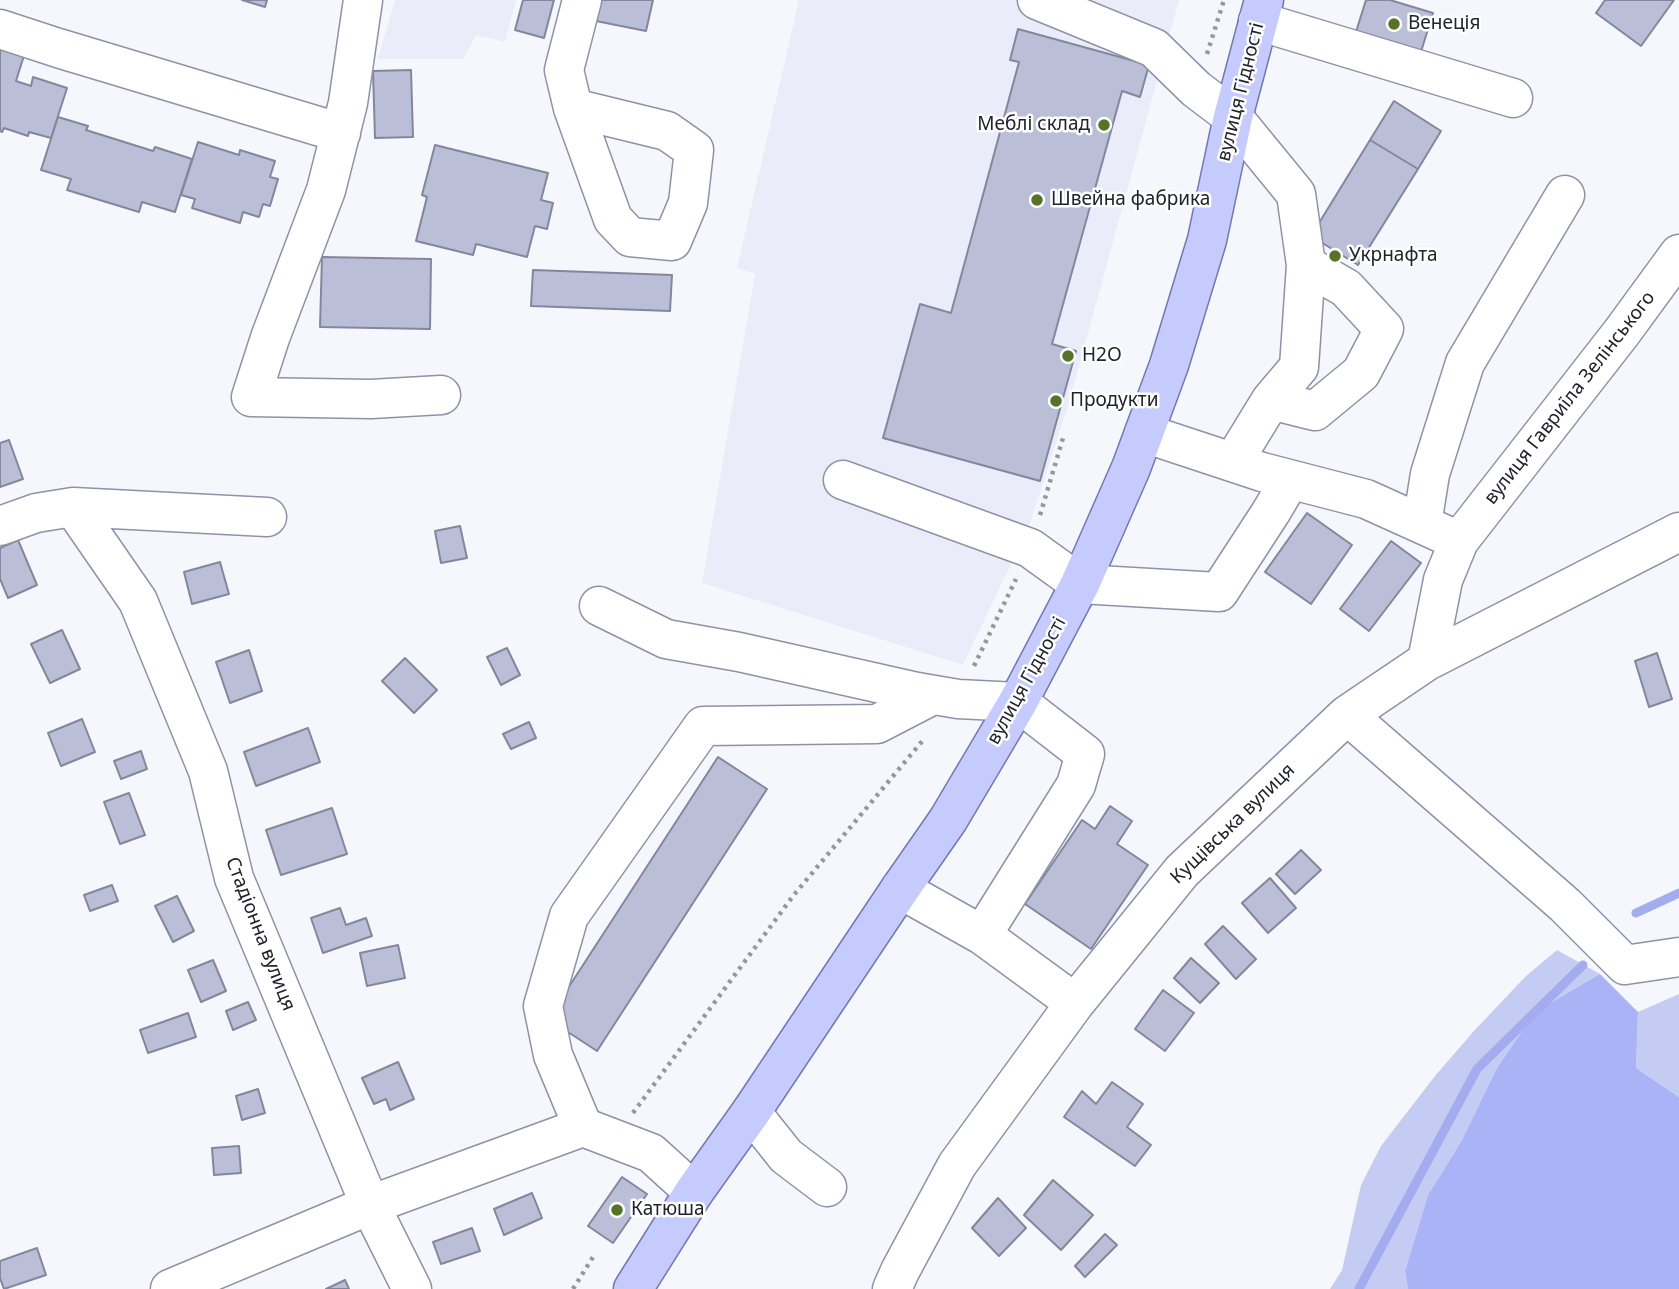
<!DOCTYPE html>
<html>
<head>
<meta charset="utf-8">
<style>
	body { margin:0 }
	canvas { display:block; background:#f6f7fc }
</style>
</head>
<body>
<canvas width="1679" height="1289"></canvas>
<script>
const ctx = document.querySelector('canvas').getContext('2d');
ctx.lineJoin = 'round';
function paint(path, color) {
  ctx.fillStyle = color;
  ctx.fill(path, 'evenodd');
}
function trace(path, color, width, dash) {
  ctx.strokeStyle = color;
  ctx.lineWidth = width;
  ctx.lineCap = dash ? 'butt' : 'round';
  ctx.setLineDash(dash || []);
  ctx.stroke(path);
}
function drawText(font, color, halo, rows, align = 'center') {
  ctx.font = font + ' "Noto Sans",sans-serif';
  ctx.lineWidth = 5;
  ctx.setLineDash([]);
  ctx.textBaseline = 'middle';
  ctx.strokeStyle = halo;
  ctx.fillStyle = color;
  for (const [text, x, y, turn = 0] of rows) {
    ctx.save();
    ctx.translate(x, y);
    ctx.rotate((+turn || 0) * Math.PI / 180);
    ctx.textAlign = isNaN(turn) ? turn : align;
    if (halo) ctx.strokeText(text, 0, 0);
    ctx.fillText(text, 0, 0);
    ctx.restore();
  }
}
const built = new Path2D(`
	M395,0H516L505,42L476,35L463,59H378Z
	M799,0H1179L1069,403L1029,526L963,665L702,583L755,274L737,268Z`);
const green = new Path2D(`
	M1557,950L1600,974L1535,1012L1497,1068L1461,1142L1428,1195L1405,1271L1408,1289H1330L1342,1270L1361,1185L1381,1146L1435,1076L1473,1032L1526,976Z
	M1679,994V1097L1636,1068L1638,1012Z`);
const forest = new Path2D(`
	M1600,974L1638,1012L1636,1068L1679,1097V1289H1408L1405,1271L1428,1195L1461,1142L1497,1068L1535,1012Z`);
const stream = new Path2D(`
	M1636,913L1679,893
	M1359,1289L1477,1069L1583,965`);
const building = new Path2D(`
	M242,0H267L265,7Z
	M523,0H554L544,38L515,30Z
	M595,0H653L646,31L591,20Z
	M1366,0H1390L1433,13L1420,55L1355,35Z
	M1605,0H1674L1641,46L1596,13Z
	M1018,29L1149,65L1140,97L1122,91L1052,344L1076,351L1040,481L883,438L920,304L951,313L1019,62L1010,60Z
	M0,37L27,46L16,81L31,86L33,77L67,88L51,138L29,132L28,136L4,128L2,132L0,131Z
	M411,70L413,137L375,138L373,71Z
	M1394,101L1441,131L1418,169L1370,140Z
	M58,117L88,126L86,130L153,151L155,147L192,159L175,212L142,202L139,212L67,190L71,179L41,170Z
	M1370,140L1418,169L1358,265L1311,236Z
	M198,142L239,155L240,150L275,161L270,177L278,179L270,206L263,204L259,217L243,212L240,223L192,208L195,199L181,195Z
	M435,145L548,173L541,200L553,203L547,229L535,226L527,257L476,244L473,255L416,241L427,197L422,195Z
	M322,257L431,259L430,329L320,327Z
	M533,270L672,275L670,311L531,306Z
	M9,440L23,479L0,487V443Z
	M1307,513L1352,545L1311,604L1265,572Z
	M460,526L467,558L441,563L435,531Z
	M18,540L37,585L8,598L0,579V548Z
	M1391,541L1421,563L1369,631L1340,609Z
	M220,562L229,594L192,604L184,572Z
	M62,630L80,669L50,683L31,644Z
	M507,648L520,675L501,685L487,657Z
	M249,650L262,691L230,703L216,662Z
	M1657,653L1672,699L1649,707L1635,661Z
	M405,658L437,690L414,713L382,681Z
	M82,719L95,752L61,766L48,733Z
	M529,722L536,738L511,749L503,734Z
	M308,728L320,762L256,786L244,752Z
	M141,751L147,769L121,779L114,761Z
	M718,757L767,789L597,1051L548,1019Z
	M129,793L145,835L120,844L104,802Z
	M1110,806L1132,821L1117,844L1148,865L1091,949L1025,904L1082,820L1095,829Z
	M332,808L347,854L281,875L266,830Z
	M1301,850L1321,870L1295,894L1276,874Z
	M1270,878L1296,908L1268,933L1242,903Z
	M112,885L118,901L90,911L84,895Z
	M177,896L194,931L173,942L155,906Z
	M340,908L346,925L366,918L372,936L323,953L311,918Z
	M1223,926L1256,959L1236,979L1205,944Z
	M398,945L405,978L367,986L360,953Z
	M1191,958L1219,983L1200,1003L1174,978Z
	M213,960L226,991L201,1002L188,970Z
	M1163,990L1194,1013L1165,1051L1135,1029Z
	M248,1002L256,1020L233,1030L226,1011Z
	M188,1013L196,1037L148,1053L140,1030Z
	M398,1062L414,1099L390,1110L386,1099L374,1104L362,1078Z
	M1112,1082L1143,1104L1127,1127L1151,1145L1135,1166L1064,1117L1082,1091L1096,1104Z
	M258,1089L265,1113L242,1120L236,1096Z
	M239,1146L241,1173L214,1175L212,1148Z
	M622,1177L647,1194L613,1243L588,1226Z
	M1053,1180L1093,1215L1061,1250L1024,1215Z
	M532,1193L542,1218L504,1235L494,1209Z
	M998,1198L1026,1228L999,1256L972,1228Z
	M472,1228L480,1251L441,1264L433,1242Z
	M1105,1234L1117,1245L1085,1277L1075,1266Z
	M37,1248L46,1275L4,1289L0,1278V1261Z
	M345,1280L349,1289H326Z`);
const path = new Path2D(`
	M1207,54L1224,0
	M1040,515L1063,438
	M974,666L1016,579
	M633,1113L793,896L924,739
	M573,1289L593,1257`);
const minor = new Path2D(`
	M363,0L348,103L326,190L270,338L251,397L371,399L441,395
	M1037,0L1154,48L1196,89L1233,117L1296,194L1306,265L1299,367L1271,400L1233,462
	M1258,21L1513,98
	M0,29L58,48L341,133
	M573,108L667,131L694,150L688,203L672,241L630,237L613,219L573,108L564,70L582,0
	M1271,400L1315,411L1361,373L1384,329L1346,288L1306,265
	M1144,433L1262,472L1366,499L1459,541L1443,580L1427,661
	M843,480L1030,548L1080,584L1219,592L1271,512L1290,480
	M73,507L138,601L208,771L234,878L370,1205L412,1289
	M1422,524L1430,474L1465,363L1565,195
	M0,526L36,513L73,507L267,517
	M1459,541L1622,332L1679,254
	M599,606L666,639L739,652L917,692L958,699L1018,702L1085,754L1076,785L982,935L900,889
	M1347,715L1565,905L1625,965L1679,957
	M982,935L1075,1003
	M751,1112L786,1156L827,1187
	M583,1127L553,1055L543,1006L569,916L703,726L877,724L933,695
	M170,1289L370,1205L583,1127L651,1153L694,1192
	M892,1289L900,1271L957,1165L1075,1003L1182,871L1347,715L1427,661L1679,532`);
const major = new Path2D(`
	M633,1289L694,1192L751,1112L900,889L948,820L1018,702L1080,584L1131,468L1169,365L1207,240L1233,117L1264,0`);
const markers = [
	[1394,24,7,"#567429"],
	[1104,125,7,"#567429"],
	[1037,200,7,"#567429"],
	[1335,256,7,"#567429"],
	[1068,356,7,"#567429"],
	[1056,401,7,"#567429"],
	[617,1210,7,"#567429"]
];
const poiNames = [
	["Венеція",1408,24],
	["Меблі склад",1090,125,"right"],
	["Швейна фабрика",1051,200],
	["Укрнафта",1349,256],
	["H2O",1082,356],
	["Продукти",1070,401],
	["Катюша",631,1210]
];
const streetNames = [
	["вулиця Гідності",1241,92,-76],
	["вулиця Гавриїла Зелінського",1570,398,-52],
	["вулиця Гідності",1027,681,-61],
	["Кущівська вулиця",1233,824,-44],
	["Стадіонна вулиця",260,934,69]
];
paint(built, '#eaecf9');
paint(green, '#c5ccf4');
paint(forest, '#aab3f5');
trace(stream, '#a3acee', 9);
paint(building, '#babed7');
trace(building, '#83879e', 2);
trace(minor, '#8e92a9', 41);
trace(major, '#7279b2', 41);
trace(path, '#97989e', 4.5, [3.5, 5]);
trace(minor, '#fff', 38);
trace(major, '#c5cbfd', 38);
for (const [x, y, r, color] of markers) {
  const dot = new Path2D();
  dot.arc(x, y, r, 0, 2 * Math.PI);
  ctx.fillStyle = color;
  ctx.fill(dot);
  trace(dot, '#fff', 2.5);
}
drawText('19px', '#21222b', '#fff', poiNames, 'left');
drawText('19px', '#21222b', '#fff', streetNames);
</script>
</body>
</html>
